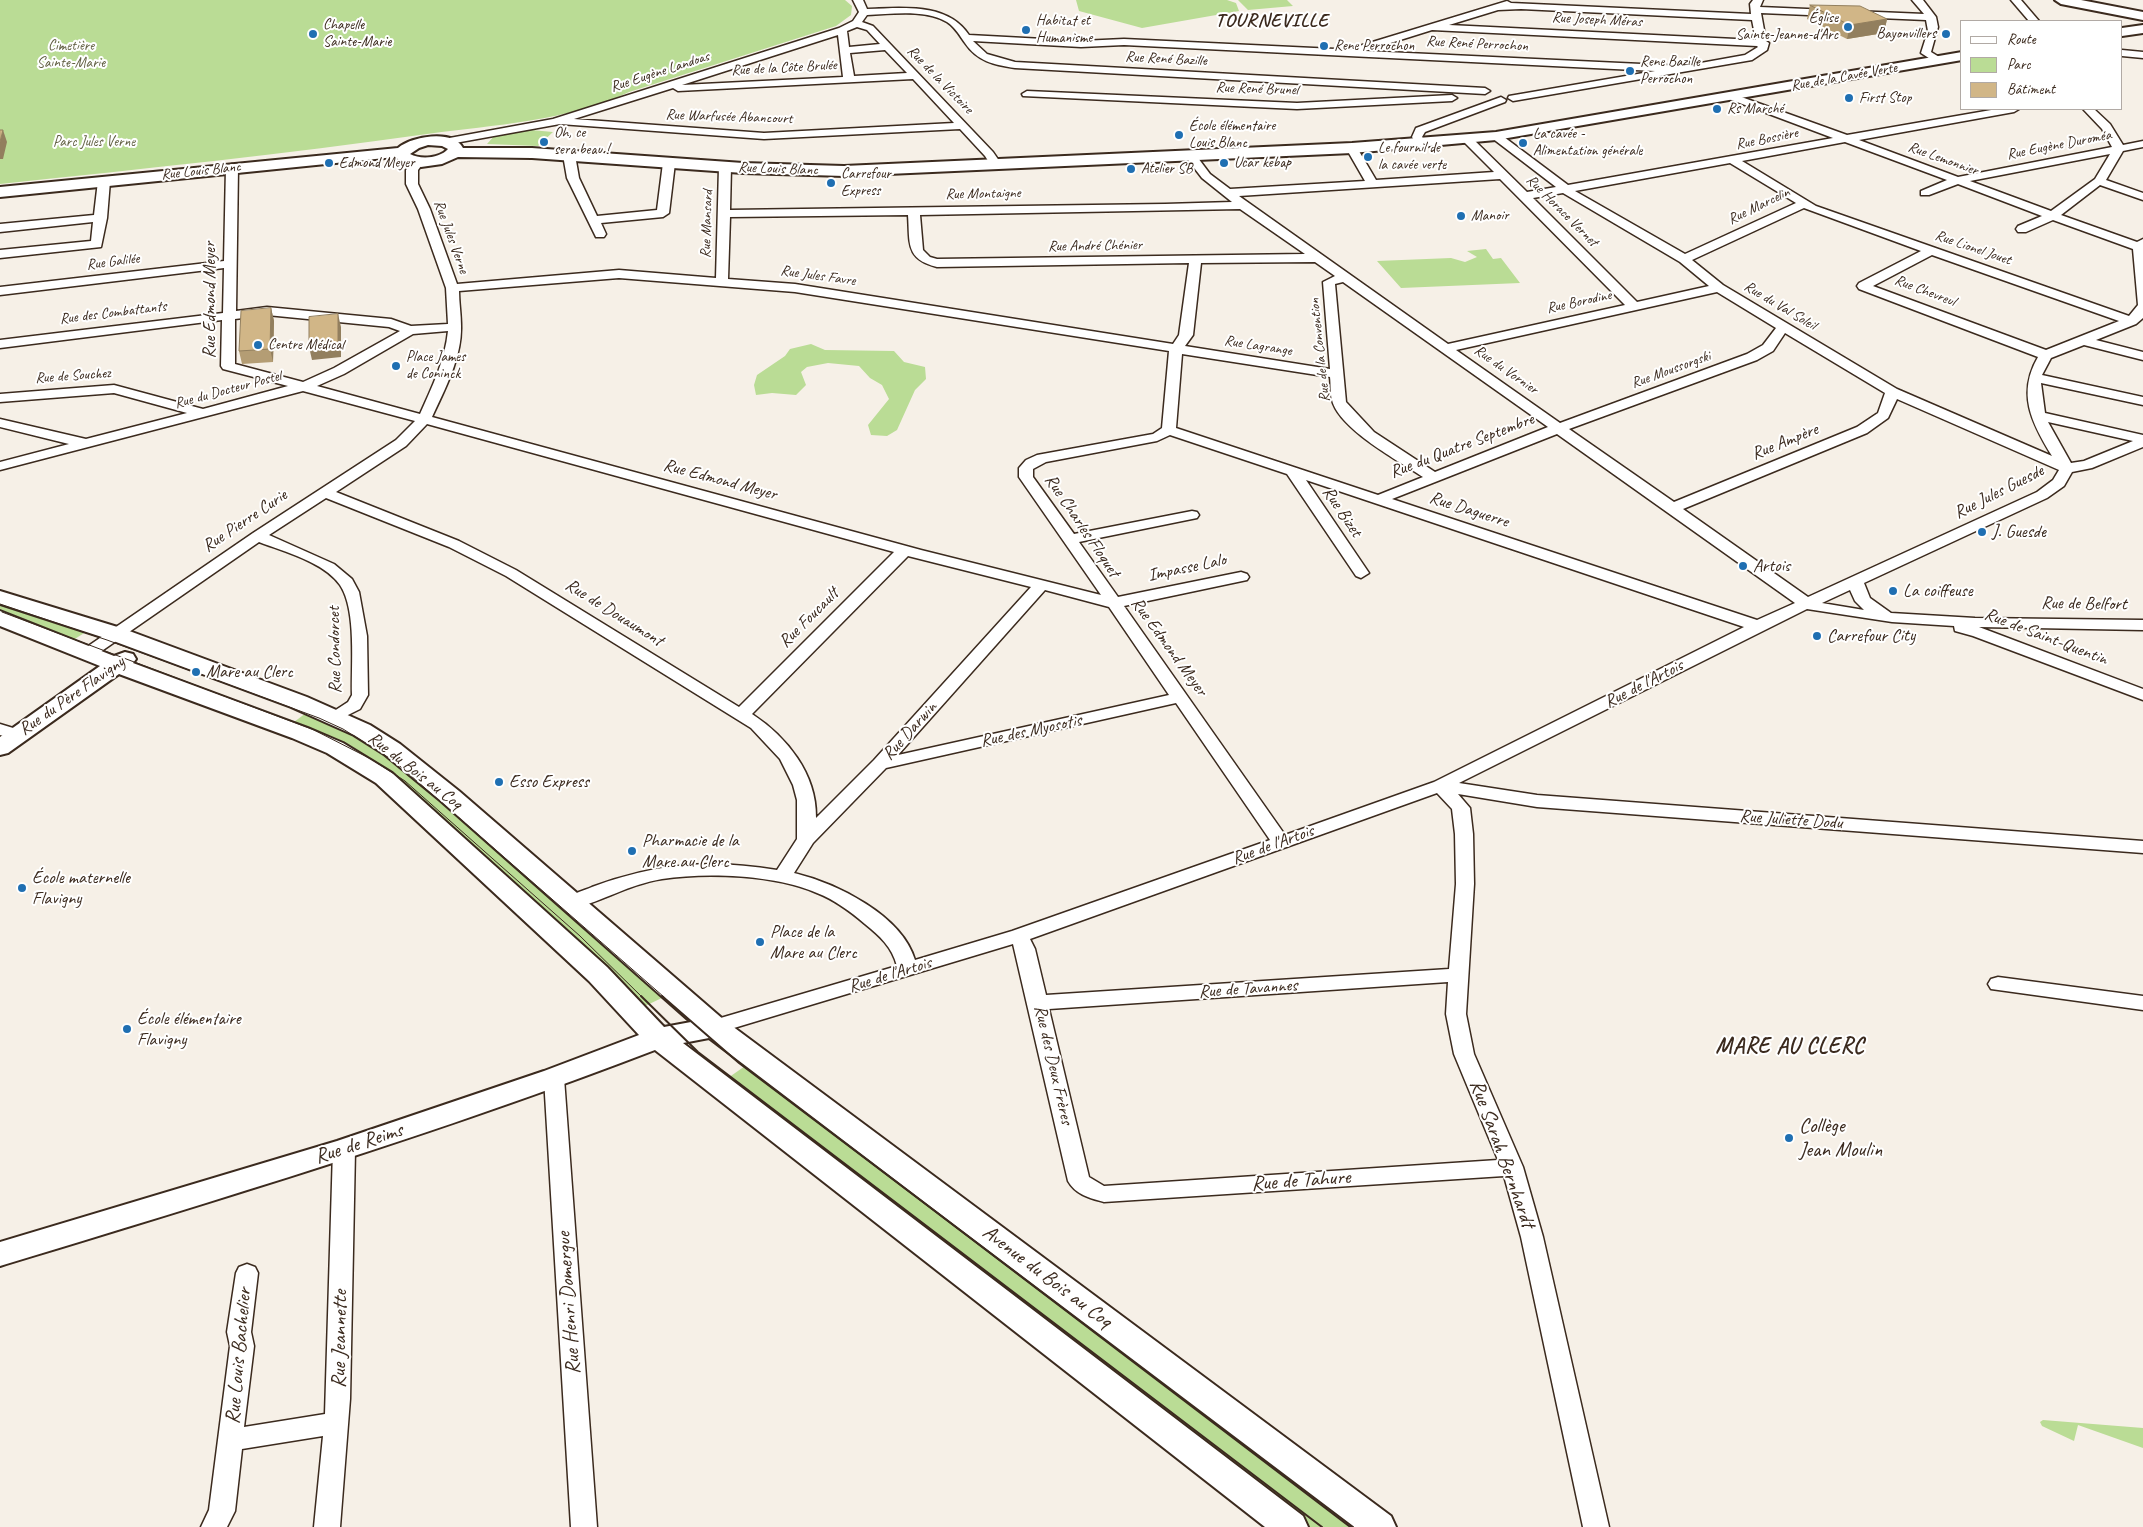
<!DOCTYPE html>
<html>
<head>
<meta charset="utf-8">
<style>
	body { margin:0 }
	#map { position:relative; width:2143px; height:1527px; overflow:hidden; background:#f6f0e7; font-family:Caveat,sans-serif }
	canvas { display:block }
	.legend { position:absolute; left:1960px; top:20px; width:162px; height:90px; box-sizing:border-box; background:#fff; border:1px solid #b1aaa5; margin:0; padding:6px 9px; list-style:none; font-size:15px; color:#3b2a1e }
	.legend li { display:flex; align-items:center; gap:10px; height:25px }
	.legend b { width:25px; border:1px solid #b1aaa5 }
</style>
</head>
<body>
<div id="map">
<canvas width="2143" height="1527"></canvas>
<ul class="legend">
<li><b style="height:6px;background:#fff"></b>Route</li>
<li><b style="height:14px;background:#badc95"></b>Parc</li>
<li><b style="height:14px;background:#d1b687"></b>Bâtiment</li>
</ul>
</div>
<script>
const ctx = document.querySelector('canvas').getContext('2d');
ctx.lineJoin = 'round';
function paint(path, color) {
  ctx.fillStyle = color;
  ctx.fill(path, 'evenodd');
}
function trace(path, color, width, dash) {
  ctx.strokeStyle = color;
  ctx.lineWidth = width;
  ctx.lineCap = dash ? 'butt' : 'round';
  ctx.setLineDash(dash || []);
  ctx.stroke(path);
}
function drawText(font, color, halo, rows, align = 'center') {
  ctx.font = font + ' Caveat,sans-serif';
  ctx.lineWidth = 4;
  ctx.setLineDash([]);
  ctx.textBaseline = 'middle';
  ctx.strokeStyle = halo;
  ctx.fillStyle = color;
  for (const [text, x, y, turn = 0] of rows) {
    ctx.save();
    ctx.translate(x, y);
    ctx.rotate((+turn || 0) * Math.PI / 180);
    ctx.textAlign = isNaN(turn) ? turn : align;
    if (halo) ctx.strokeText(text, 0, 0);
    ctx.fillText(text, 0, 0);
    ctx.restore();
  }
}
const green = new Path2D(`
	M0,0H845L852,6L851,15L836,26L629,92C568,121 494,125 427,134C285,154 143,169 0,184Z
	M1076,0H1227L1236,3L1239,11L1142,28L1079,11Z
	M1238,0H1287L1293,6L1248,10Z
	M531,130L553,132L538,146L487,144L495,135Z
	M1486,249L1493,259L1501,258L1520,283L1401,288L1377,261L1451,258L1465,262L1477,257L1467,251Z
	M811,344L825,350L894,351L904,362L925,367L926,379L915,390L897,430L887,436L871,435L868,425L889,399L882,385L870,378L859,366L828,363L807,367L801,372L806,385L796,395L772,393L756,395L754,385L757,375L785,356L790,349Z
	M0,601L89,630L70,642L0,615Z
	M310,710L376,745L668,995L643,1007L456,832L290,725Z
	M748,1064L1363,1527H1310L725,1080Z
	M2043,1420L2143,1428V1448L2078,1425L2074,1441L2042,1426L2040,1422Z`);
const street = new Path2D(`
	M853,0H863L867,9C903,8 947,2 969,35L1081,41L1124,39L1356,50V47L1507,1L1511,3L1751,14L1750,4L1753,0H1763L1760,7L1924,14L1912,0H1923L1936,17L1938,27L1931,52L1944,60L1935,62L1921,53L1928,31L1926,20L1761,13L1766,41L1769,43L1767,50L1752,60L1513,101L1508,98L1509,96L1655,71L1124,45L1081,47L973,41L987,54L1015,62L1485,88L1490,91L1485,94L1015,68C994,65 977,61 965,43C960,36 955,27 947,22C926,9 891,14 867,15L862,22L873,26L993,152L1002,165L1000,167H992L985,156L960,129L764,139L560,124L444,145L438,142L444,139L553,119L839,28L853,21L859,12ZM1521,9L1752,20L1756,40L1449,25L1498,10ZM857,27L867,30L880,44L849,47L847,31ZM1432,30L1757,46L1758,47L1745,55L1684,66L1365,51ZM838,35L843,77L682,85ZM885,50L907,73L854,76L850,53ZM913,79L954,123L764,133L574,119L673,88L678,91Z
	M2011,0H2021L2039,21H2029Z
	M2122,50L2143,52V58L2122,56Z
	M1027,91L1297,103L1452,95L1457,98L1452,101L1297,109L1023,96L1022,94Z
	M1733,94L1847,135L1997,109H2019L2014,112L1859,140L1958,177L2112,147L2102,129L2083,109H2094L2110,124L2123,145L2143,141V147L2123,151L2106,180L2143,193V200L2100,185L2061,215L2137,242L2143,239V318L2136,324L2096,340L2143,352V360L2084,345L2051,358L2042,375L2143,397V405L2041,383L2045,413L2143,435V447L2092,468L2072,472L2064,486L2047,498L1864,583L1870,598L1891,613L1975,618L2143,620V630L1979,627L2143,689V700L1973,636L1955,631L1954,626L1892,622L1807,609L1459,783L1537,795L2143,841V853L1537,807L1458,794L1470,808L1473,834L1474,884L1466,1014L1474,1054L1523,1167L1543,1237L1609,1527H1583L1521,1237L1504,1176L1104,1202C1090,1198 1076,1195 1068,1181L1013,944L714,1034L707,1032L704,1027L707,1022L897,966C892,947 880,936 865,924C851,912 835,900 817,893C775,875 708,872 662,879C630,884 603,901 572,909L565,907L563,903C568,894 583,891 592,887C655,863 711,859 777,870L797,839V800L793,785L780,759L751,728L506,576L449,547L326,498L269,535L334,564L352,579L359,592L367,636L368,695L360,709L334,722L328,721L325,717L348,702L352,695C351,666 357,610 340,585C324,562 285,552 259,542L93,657H81L79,654L81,651L253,533L396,440L415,421L303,391L0,470V462L69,444L0,427V419L86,439L187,413L114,393L0,402V394L114,385L203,409L288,386L223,369L221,366L222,320L0,348V340L223,313L224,268L0,295V287L224,261L226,167L232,164L238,167L236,311L267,307L391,319L411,326L448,324L446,288L418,209L406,184V170L414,160L418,159L424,162L418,170V184L430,209L457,284L619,270L716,278L719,167L725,164L731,167L730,210L1165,204L1232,202L1202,178L1185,156L1191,153L1195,154L1210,174L1230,189L1365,181L1346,148L1352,145L1356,146L1376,180L1494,172L1461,139L1467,136L1471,137L1527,192L1556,187L1492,138V134H1500L1568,185L1833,138L1729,99V95ZM1845,142L1947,180L1921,191V195H1929L1958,184L2042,216L2018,226L2016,229L2018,232H2026L2053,220L2133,249L2138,305L2129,316L1816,206L1742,161ZM2110,154L2095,179L2051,211L1970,181ZM1730,163L1796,203L1685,254L1575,191ZM1500,179L1625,305L1448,344L1239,196ZM1563,193L1680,262L1709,286L1637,302L1533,198ZM1804,208L1921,251L1859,283L1857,286L1859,289L2038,357C2017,393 2031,422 2052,456L1897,389L1723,285L1692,260ZM1240,209L1305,254L937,259L930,257L923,250L920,215ZM908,215C910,243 905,259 937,267L1189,263L1179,335L1173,344L795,284L728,279L730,217ZM1932,255L2119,321L2046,350L1873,286ZM1315,262L1335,276L1323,282L1330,369L1185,346L1193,335L1201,263ZM619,278L795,292L1169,351L1162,428L1153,434L1037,455L1026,460L1019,468V477L1101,595L921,550L432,417C445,389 462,357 461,326C461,314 459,303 459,291ZM1343,282L1548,427L1435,472L1374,432L1346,402L1335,284ZM1717,292L1776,328L1763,345L1747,354L1560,423L1456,350ZM267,315L389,327L400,331L334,368L303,382L235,364V319ZM448,331C445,361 432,387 420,414L317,386L344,374L413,334ZM1785,333L1885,393L1878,413L1857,427L1674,502L1569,429L1757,360L1773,351ZM1182,354L1330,377C1331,385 1330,393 1332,400C1339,429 1399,461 1423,477L1378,495L1176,428ZM1897,399L2059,470L2053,480L2037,492L1808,597L1683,509L1867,433L1888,418ZM2048,422L2133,441L2084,461L2071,463ZM427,424L894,552L739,707L516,570L459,541L336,492L406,446ZM1557,434L1795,603L1757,620L1392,499ZM1170,435L1287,474L1356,576L1361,578L1369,573L1306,480L1744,627L1434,782L1285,835L1124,606L1247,580L1249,577L1247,574L1241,572L1118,597L1079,542L1197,518L1199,515L1197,512L1192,511L1074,534L1033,477V469L1046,462L1157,441ZM908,556L1031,587L874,760L816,818C817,774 787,737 752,714ZM1045,590L1109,607L1169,695L898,755ZM1850,590L1855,601L1864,610L1822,603ZM1176,703L1270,840L1012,931L915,960C902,915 836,883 794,873L813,843L886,768ZM1437,793L1452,809L1455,834L1456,884L1449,969L1046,995L1035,949L1030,939ZM1448,982L1446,1014L1454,1054L1498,1160L1104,1186L1089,1177L1049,1009Z
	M1501,97L1506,100L1505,102L1425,132L1422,137L1427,143L1425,145H1417L1412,137L1416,128Z
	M569,152L575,155L579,178L597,216L657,210L663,163L665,161H673L675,163L669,213L663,217L601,223L606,234L604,237H596L567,178L563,155Z
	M104,178L110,181L107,218L101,247L0,258V250L91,241L93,222L0,232V224L94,215L98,181Z
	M0,724L23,731L26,735L23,739L17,740L0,735Z
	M1998,977L2143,996V1010L1991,989L1988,984L1991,979Z
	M554,1070L561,1073L564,1078L597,1527H571L544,1078L547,1073Z
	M344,1142L352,1144L355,1150L350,1399L340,1527H314L323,1436L242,1449L235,1511L227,1527H201L209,1510L230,1346L227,1332L236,1273L239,1267L247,1264L255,1267L258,1273L251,1332L254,1346L244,1427L325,1414L333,1150L336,1144Z`);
const secondary = new Path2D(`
	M2055,0H2081L2143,12V20L2061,4Z
	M2143,25V33L2122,36V28Z
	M1962,52V60L1496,140L1352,153L844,176L743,173L532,158L458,157L442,164L421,167L402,162L395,157L0,197V187L398,148C412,136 453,129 463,148H532L743,163L844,166L1352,143L1496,132ZM428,145L442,146L448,149C440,158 421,160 410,154L419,148Z
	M0,591L124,629L307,697L370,725L400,744L459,791L724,1020L1391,1516L1396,1527H1352L709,1038L683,1043L1303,1516L1308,1527H1265L655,1050C440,1133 220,1199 0,1266V1242L337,1141L544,1071L639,1035L589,981L376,783L327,753L292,738L119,674L8,753L0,755V737L100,666L0,626V611L114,656L125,652L133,654L136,659L133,663L308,728L343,743L392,773L607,967L664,1027L691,1022L441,801L384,754L354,735L291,707L108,639L0,604Z`);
const tramFar1 = new Path2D(`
	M0,604L107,640L319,718L343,729L394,761L664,997
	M2,612L314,730L371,759L405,781L580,936L642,997`);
const tram = new Path2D(`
	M641,996L698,1052L1322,1527
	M662,996L739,1063L1353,1527`);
const wall = new Path2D(`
	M1810,5L1887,19L1884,33L1847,39L1807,19Z
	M271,308L274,321L273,362L242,364L239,351Z`);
const shadedWall = new Path2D(`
	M1887,19L1884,33L1847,39L1850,25Z
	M3,130L7,142L3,159H0V142Z
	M271,308L274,321L273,362L270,349Z
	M338,314L341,327V357L312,360L309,347Z`);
const building = new Path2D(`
	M1810,5L1860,6L1887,19L1850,25Z
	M0,130H3L0,142Z
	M271,308L270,349L239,351L241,311Z
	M338,314V344L309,347V317Z`);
const markers = [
	[1848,27,5,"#1f6fb2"],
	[1026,30,5,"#1f6fb2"],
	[313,34,5,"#1f6fb2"],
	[1946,34,5,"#1f6fb2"],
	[1324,46,5,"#1f6fb2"],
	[1630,71,5,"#1f6fb2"],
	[1849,98,5,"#1f6fb2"],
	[1717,109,5,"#1f6fb2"],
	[1179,135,5,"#1f6fb2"],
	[544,142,5,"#1f6fb2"],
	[1523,143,5,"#1f6fb2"],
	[1368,157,5,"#1f6fb2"],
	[329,163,5,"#1f6fb2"],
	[1224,163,5,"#1f6fb2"],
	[1131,169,5,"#1f6fb2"],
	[831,183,5,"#1f6fb2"],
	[1461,216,5,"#1f6fb2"],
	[258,345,5,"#1f6fb2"],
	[396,366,5,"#1f6fb2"],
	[1982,532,5,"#1f6fb2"],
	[1743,566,5,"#1f6fb2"],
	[1893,591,5,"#1f6fb2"],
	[1817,636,5,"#1f6fb2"],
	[196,672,5,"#1f6fb2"],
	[499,782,5,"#1f6fb2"],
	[632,851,5,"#1f6fb2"],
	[22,888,5,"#1f6fb2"],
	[760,942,5,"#1f6fb2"],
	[127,1029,5,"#1f6fb2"],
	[1789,1138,5,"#1f6fb2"]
];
const farPoinames = [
	["Église",1838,18,"right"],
	["Sainte-Jeanne-d'Arc",1838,35,"right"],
	["Habitat et",1036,21],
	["Humanisme",1036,38],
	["Chapelle",323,25],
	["Sainte-Marie",323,42],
	["Bayonvillers",1936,34,"right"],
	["Rene Perrochon",1334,46],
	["Rene Bazille",1640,62],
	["Perrochon",1640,79],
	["First Stop",1859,98],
	["Rs Marché",1727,109],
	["École élémentaire",1189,126],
	["Louis Blanc",1189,143],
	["Oh, ce",554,133],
	["sera beau !",554,150],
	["La cavée -",1533,134],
	["Alimentation générale",1533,151],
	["Le fournil de",1378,148],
	["la cavée verte",1378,165],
	["Edmond Meyer",339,163],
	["Ucar kebap",1234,163],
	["Atelier SB",1141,169],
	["Carrefour",841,174],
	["Express",841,191],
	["Manoir",1471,216],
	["Centre Médical",268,345],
	["Place James",406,357],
	["de Coninck",406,374]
];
const farStreetnames = [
	["Rue Joseph Méras",1597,20,3],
	["Rue René Perrochon",1477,44,3],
	["Rue René Bazille",1166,59,3],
	["Rue de la Côte Brulée",784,68,-3],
	["Rue Eugène Landoas",660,72,-18],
	["Rue de la Cavée Verte",1844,77,-10],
	["Rue de la Victoire",940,80,46],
	["Rue René Brunel",1257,89,2],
	["Rue Warfusée Abancourt",729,117,2],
	["Rue Bossière",1767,139,-11],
	["Rue Eugène Duroméa",2059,145,-11],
	["Rue Lemonnier",1943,159,20],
	["Rue Louis Blanc",778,169,2],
	["Rue Louis Blanc",201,171,-6],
	["Rue Montaigne",983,194,-1],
	["Rue Marcelin",1759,206,-26],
	["Rue Horace Vernet",1562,211,45],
	["Rue Mansard",707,224,-88],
	["Rue Jules Verne",451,237,70],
	["Rue André Chénier",1095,246,-1],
	["Rue Lionel Jouet",1973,248,19],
	["Rue Galilée",113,262,-7],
	["Rue Jules Favre",818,276,8],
	["Rue Chevreul",1925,291,21],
	["Rue Borodine",1579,302,-12],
	["Rue du Val Soleil",1780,306,31],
	["Rue des Combattants",113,313,-7],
	["Rue Lagrange",1258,346,9],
	["Rue de la Convention",1320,350,-96],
	["Rue du Vornier",1506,370,35],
	["Rue Moussorgski",1671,370,-20],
	["Rue de Souchez",73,376,-4],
	["Rue du Docteur Postel",228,390,-15]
];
const farParknames = [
	["Cimetière",71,46],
	["Sainte-Marie",71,63],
	["Parc Jules Verne",94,142]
];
const streetNames = [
	["Rue Edmond Meyer",210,300,-90],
	["Rue Ampère",1785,442,-22],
	["Rue du Quatre Septembre",1462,446,-21],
	["Rue Edmond Meyer",720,480,15],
	["Rue Jules Guesde",1999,492,-27],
	["Rue Daguerre",1469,510,18],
	["Rue Bizet",1342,512,56],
	["Rue Pierre Curie",245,521,-34],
	["Rue Charles Floquet",1082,526,56],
	["Impasse Lalo",1187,568,-12],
	["Rue de Belfort",2084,604,1],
	["Rue de Douaumont",614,613,32],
	["Rue Foucault",809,618,-45],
	["Rue de Saint-Quentin",2046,637,21],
	["Rue Edmond Meyer",1169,647,54],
	["Rue Condorcet",335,650,-91],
	["Rue de l'Artois",1644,684,-27],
	["Rue du Père Flavigny",72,696,-35],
	["Rue Darwin",910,731,-48],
	["Rue des Myosotis",1031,731,-12],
	["Rue du Bois au Coq",415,771,38],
	["Rue Juliette Dodu",1791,820,4],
	["Rue de l'Artois",1273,845,-20],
	["Rue de l'Artois",890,975,-17],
	["Rue de Tavannes",1248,989,-4],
	["Rue des Deux Frères",1053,1065,77]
];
const poiNames = [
	["J. Guesde",1992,532],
	["Artois",1753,566],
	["La coiffeuse",1903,591],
	["Carrefour City",1827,636],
	["Mare au Clerc",206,672],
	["Esso Express",509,782],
	["Pharmacie de la",642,841],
	["Mare au Clerc",642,862],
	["École maternelle",32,878],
	["Flavigny",32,899],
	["Place de la",770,932],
	["Mare au Clerc",770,953],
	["École élémentaire",137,1019],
	["Flavigny",137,1040]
];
const farDistrictnames = [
	["TOURNEVILLE",1272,21]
];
const nearPoinames = [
	["Collège",1799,1126],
	["Jean Moulin",1799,1150]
];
const nearStreetnames = [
	["Rue de Reims",359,1144,-18],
	["Rue Sarah Bernhardt",1502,1154,70],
	["Rue de Tahure",1301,1181,-4],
	["Avenue du Bois au Coq",1047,1277,37],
	["Rue Henri Domergue",569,1303,-94],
	["Rue Jeannette",340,1339,-89],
	["Rue Louis Bachelier",239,1356,-85]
];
const districtNames = [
	["MARE AU CLERC",1790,1047]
];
paint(green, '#badc95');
trace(street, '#3b2a1e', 3);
trace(secondary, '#3b2a1e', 4);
paint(street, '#fff');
paint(secondary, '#fff');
trace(tramFar1, '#3b2a1e', 1);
trace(tram, '#3b2a1e', 2);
paint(wall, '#b49d74');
paint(shadedWall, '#927f5e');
paint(building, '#d1b687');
trace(building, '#927f5e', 1);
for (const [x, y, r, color] of markers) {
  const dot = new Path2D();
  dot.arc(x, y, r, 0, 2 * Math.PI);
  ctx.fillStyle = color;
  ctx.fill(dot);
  trace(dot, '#fff', 2);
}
drawText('15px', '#3b2a1e', '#fff', farPoinames, 'left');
drawText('15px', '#3b2a1e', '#fff', farStreetnames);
drawText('15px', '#615f42', '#fff', farParknames);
drawText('18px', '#3b2a1e', '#fff', streetNames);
drawText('18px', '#3b2a1e', '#fff', poiNames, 'left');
ctx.letterSpacing = '1px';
drawText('bold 19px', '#3b2a1e', '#fff', farDistrictnames);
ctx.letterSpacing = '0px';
drawText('21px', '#3b2a1e', '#fff', nearPoinames, 'left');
drawText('21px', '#3b2a1e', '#fff', nearStreetnames);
ctx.letterSpacing = '1px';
drawText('bold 22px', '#3b2a1e', '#fff', districtNames);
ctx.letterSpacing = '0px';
</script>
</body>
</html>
